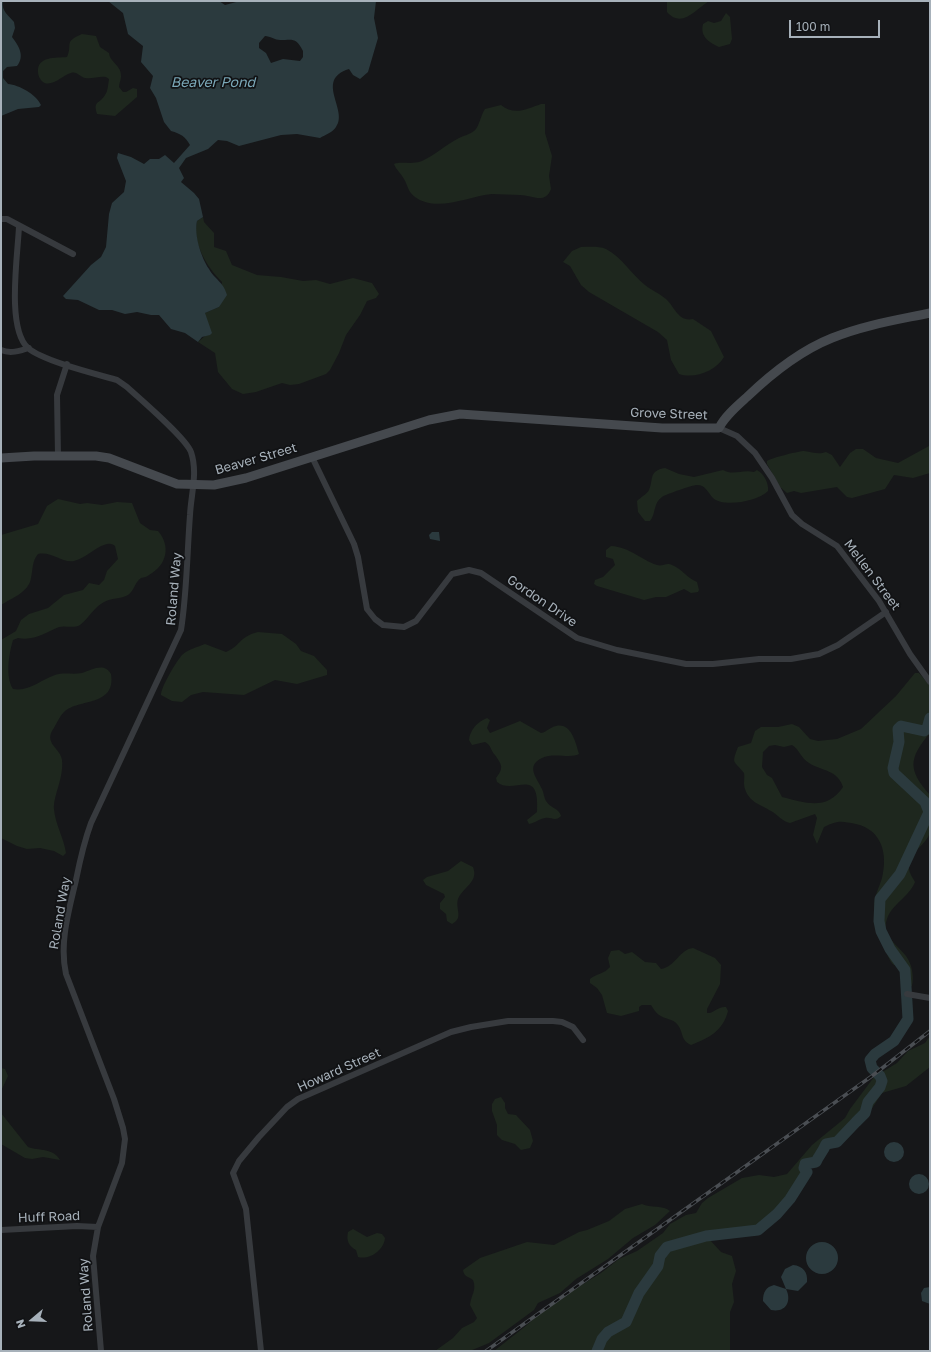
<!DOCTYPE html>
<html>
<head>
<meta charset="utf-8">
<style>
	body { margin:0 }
	#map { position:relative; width:931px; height:1352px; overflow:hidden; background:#161719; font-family:"Golos Text",sans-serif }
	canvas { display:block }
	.frame { position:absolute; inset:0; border:2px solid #a7b1ba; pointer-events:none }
	.north { position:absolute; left:12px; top:1300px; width:40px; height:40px; -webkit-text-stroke:3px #111214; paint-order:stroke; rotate:251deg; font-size:11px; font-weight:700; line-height:16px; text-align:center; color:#a7b1ba }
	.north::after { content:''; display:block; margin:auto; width:14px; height:18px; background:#a7b1ba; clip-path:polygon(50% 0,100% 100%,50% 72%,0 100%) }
	.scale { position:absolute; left:789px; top:20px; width:91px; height:18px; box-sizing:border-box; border:2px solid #a7b1ba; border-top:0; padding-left:5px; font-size:12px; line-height:14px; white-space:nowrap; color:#a7b1ba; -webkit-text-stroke:3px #111214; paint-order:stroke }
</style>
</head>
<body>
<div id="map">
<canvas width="931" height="1352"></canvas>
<div class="frame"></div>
<div class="north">N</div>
<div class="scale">100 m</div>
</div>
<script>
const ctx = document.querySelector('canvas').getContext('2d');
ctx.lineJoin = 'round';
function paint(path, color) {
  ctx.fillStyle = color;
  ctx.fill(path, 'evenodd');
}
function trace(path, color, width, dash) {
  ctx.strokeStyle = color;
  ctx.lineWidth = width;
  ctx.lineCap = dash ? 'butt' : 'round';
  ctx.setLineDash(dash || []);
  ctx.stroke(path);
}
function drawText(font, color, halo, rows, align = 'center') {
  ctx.font = font + ' "Golos Text",sans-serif';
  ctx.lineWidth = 3.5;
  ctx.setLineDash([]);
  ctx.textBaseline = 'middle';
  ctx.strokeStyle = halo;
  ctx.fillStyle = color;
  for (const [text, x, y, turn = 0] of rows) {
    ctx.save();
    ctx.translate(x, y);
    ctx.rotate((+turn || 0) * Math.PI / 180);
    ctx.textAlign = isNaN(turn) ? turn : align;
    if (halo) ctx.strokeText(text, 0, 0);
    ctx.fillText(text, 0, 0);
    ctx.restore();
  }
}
const green = new Path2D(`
	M667,1H709C696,9 682,29 667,12Z
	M726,13L730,17L732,39L730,44L719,47C708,42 700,36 703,24L708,21L714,23L721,21Z
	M82,34L96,36L100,47L109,53C110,63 122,65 121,77C121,80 119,83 119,87L123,92H126L133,88L137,89V97L115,116L97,114C93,100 99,105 105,95C108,91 108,85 109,79L106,77C99,76 93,79 85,78C80,77 77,71 71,73C64,74 52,88 43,82C40,80 38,75 38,72C37,56 56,58 67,57C73,44 63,42 82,34Z
	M541,104H545V133L552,156L549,176L551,189C545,205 532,195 520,195C511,195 501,194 492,194C469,196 437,213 415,197C408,192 408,186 404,179C401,173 396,170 394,164C401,161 412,165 422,161C435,155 447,144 459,138C465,135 472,134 476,129C480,123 481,115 485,109L501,105C514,116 527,109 541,104Z
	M203,217L204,222L214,233V247L226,251L232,265L257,275L281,277L303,281L316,280L330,284L353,278L372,283L379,294L376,298L367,301L360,315L346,335L339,353L330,370L326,374L299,384L290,385L282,383L256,392L243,394L232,389L218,372L215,353L198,342L205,336V313L219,307L222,282C207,267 192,243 197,221Z
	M581,247C589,247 599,246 606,249C622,257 631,274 645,285C651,290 659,293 666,299C675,307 678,322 693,319L711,331L724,357C716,371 695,379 679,374L671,360L667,340L658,332L589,292L581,285L570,266L563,262L572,251Z
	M930,439V473L913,478L894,475L885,489L852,498L847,497L837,487L801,493L794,491L787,493L780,487L767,464V461C771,458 799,451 804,451C813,452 818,455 826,452L832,455L840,467L850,453L856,449H863L876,458L898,463L929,446Z
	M665,468L679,474L694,477L723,470C734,476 742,469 754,472L757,470C764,474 769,483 768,491C758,501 724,508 713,498C708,493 706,485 697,485C692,485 667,494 662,497C653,503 656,514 650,521H645L638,512L637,501C641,497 647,494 649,490C654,479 648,471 665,468Z
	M58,499L80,504L87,503L102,505L117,502L132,503L140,523L150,530L158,531C171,546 167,565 149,575C147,577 144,577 141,578C135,582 134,591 128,595C121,599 111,598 104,602C94,607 89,618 80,625C73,629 66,625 59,627C44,633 35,641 18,638L13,640C9,654 5,676 13,689C29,692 40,680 55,675C64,672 73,675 82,673C92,670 104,662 111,674C116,707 79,698 64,712C59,717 56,725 52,731C45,744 61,749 62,760C64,778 53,796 54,809C55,824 64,838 66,853L63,856L54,851L40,848L27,849L17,846L1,838V640L16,631L21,620L29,614L48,608L64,595L83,590L89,583L99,585L104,580L107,571L118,559L115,546C105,537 88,558 74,561C61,563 52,551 38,554C32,561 33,569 31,578C29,592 12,598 1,605V535L38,524L47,506Z
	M611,546C630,547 641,560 657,565C662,567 667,562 672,565C682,569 687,578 697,582L699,590L698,592L691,593L684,589L666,597H656L644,600L597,586L594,584L595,580L603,577L615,565L613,559L606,557V550Z
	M258,632L282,634L296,644L301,651L314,656L327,670V675L297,684L275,680L244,695L203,692L191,695L182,702L172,701L161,695C161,687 176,662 182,655C188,649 198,647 205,644L226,652C241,646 238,637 258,632Z
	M915,673H919L930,686V733C908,759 908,770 930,795C930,805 931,826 929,835C924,847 906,854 909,868C909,873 913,878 915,882C909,897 892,904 887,919C881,936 898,945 906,956C912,964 914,976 912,986L909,988L906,985L899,967C898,966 896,966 894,965C889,962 886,950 884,946C879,933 874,922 874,907C874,896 879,888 882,878C888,854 882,830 856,824C841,821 838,820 824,827L817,844L813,835L817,818L815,814L790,823C783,822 778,815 771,811C761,805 749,802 745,789C743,784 745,778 744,773C734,760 731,765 738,747L751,743L755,731L761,727H778L792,724L799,727L810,739L818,741L837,739L861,729L896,696ZM775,745L784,747L792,745C799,749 801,758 809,763C822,771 838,770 843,787C827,811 806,803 782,797L772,778L767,775L762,767L763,752L769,746Z
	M487,718L490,720L487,728L490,733L520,721L541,733C547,732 550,727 556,726C571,722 576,743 579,754C570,759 554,752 542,758C525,766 537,778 542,789C544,793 544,798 546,801C550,808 559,808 561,816C555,822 552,817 545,818C539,819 535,823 529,824L527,820L537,812C540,765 514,796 497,782L496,778C504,768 502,765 495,755C490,750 492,746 485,742L472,745L469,740C470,730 477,722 487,718Z
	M461,861L473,867C479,882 463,887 458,899C455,909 464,918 452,924L447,921L446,914L440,909V903L445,897L444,894L426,885L423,880L427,877L448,871Z
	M693,948L715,958L721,965L720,984L707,1009V1013C713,1014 718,1006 726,1007L728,1011C723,1031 709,1038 691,1045C680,1040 684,1032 677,1024C673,1019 665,1019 659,1015C656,1013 653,1008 651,1005H642L639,1007V1011L621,1016L607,1013L602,995L597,988L590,983V979C596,974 604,974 610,967L608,958L611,951L619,950L625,954L632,952L645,962L656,963L661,969C675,967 680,949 693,948Z
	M930,1036V1067L906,1086L882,1093L867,1116L821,1150L794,1191L765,1223L757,1228L725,1233L710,1240L721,1252L732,1256L736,1271L732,1284L734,1302L730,1312V1351H494L527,1325L546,1307L601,1273L619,1259L637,1251L663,1233L670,1224L686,1215L696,1213L702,1203L708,1198L742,1178L759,1175L774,1177L787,1174L812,1145L845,1118L850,1109L874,1077L897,1063L908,1051L925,1043Z
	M1,1068L5,1069L8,1076L1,1091Z
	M501,1097L505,1103V1108L508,1114L516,1115L530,1130L533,1141L530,1148L521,1150L515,1144L502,1140L497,1135V1125L492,1111V1104L495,1099Z
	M1,1113L28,1147C39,1151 54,1148 60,1160L43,1157L32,1159L25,1158L1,1144Z
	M642,1204C650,1208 664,1205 670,1211L655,1225L633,1238L608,1259L576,1279L560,1293L538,1303L534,1310L489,1343L470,1351H435L453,1338L462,1328L474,1322L477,1318L470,1305C471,1295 477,1290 473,1280C468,1276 464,1277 463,1270L480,1258L527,1242L554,1245L579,1232L587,1230L609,1221L625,1209Z
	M353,1229L367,1237L377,1233L382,1234L385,1238C384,1250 370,1260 358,1257L356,1250C349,1246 346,1241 348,1232Z`);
const water = new Path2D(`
	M1,1H3C1,11 9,16 14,22L15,28L12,37C19,46 25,56 17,66L7,67L3,71V78L8,84C19,85 36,94 41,105L39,107L18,109L1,116Z
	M108,1H219L225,5L240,1H376L374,18L378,38L368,72L360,79L353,75L349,69C314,80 349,110 336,127C333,132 325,135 320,138L297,134L281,135L239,146L227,141L218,140L208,149L186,158L179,168L184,178L181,182L194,193L199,199L203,217L197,221C194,235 201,257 209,269C215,280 223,281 227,295L219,307L205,313L212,333L210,335L202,337L198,342L185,333L171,329L159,315H151L137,312L125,314L112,310H99L78,300L66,299L63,296L91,265L101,257L106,247L109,214L112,203L124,192L126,181L117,158L118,153L131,157L144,164L150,159H159L165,155L174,163L190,145C185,136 181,134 171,131L164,122L156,98L150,88L153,76L141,62L143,46L128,34L123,13ZM265,36C270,36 275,40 280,40C293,40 296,37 303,51V57L300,61L283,59L271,63L266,53L259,48V43Z
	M432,532H439L440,541L430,539L429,535Z
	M884 1152a10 10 0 1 1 20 0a10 10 0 1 1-20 0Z
	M909 1184a10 10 0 1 1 20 0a10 10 0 1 1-20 0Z
	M806 1258a16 16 0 1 1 32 0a16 16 0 1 1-32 0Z
	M793,1265C803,1266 808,1272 807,1282L798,1291L786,1289C792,1301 786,1313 771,1310L763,1301C763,1292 766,1287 774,1285L786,1289L781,1277L785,1269Z
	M930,1287V1304L922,1301L921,1293L924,1288Z`);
const river = new Path2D(`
	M597,1351L602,1339L608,1332L626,1322L639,1293L658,1266L660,1256L667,1247L706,1236L758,1230L777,1214L790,1199L807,1172L804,1168L805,1164L816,1162C819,1155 823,1152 826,1144L837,1142L856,1122L865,1113L868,1102L880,1087L882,1081L880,1076L872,1068L870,1060L875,1054L894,1041L908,1019L905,970L890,949L881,931L879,921L880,899L900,874L929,812L925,802L894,773L893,768L899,742L898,729L901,726L924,731L927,729L930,718`);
const street = new Path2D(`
	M1,219H7L73,254
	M19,226C18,254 6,328 28,348C43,361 96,374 117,380L127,387C141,400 185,437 191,452C198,473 191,494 190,515C187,554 187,592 181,630L91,823C84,842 80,860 76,880C69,910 59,943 66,974L114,1099L123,1128L125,1139L122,1163L98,1227L93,1256L101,1351
	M1,350C10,354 20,351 29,348
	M719,428L737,436L755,453L772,478L792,515L802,524L837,546L879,601L910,654L930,682
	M58,456L57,395L67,364
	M312,457L354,544L358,557L367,609L375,619L383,625L404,627L416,621L452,574L469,570L481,573L577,638L617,650L686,664H713L759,659H791L819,654L838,645L886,612
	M907,994L930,998
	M1,1230L77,1226L98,1227
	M261,1351L246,1209L233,1173L239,1161L259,1137L287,1107L298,1099L451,1032L471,1027L508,1021H553L562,1022L573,1027L583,1040`);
const secondary = new Path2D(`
	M1,458L34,456H96L109,458L177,484L214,485L246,478L429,420L460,414L662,428H719C725,416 737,406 747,397C771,374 802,350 832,338C864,325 897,320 930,313`);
const rail = new Path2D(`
	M486,1351L872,1076L930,1031`);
const streetNames = [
	["Grove Street",669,414,2],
	["Beaver Street",256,459,-16],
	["Mellen Street",872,575,53],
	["Roland Way",174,589,-85],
	["Gordon Drive",542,601,34],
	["Roland Way",60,913,-80],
	["Howard Street",339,1070,-24],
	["Huff Road",49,1217,-2],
	["Roland Way",86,1295,-94]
];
const waterNames = [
	["Beaver Pond",213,83]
];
paint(green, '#1e271e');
paint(water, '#2b3a3e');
trace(river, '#2b3a3e', 11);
trace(street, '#373a3e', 6);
trace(secondary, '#45494e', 9);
trace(rail, '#4a4e53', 3.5);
trace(rail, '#111214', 2, [6]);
drawText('13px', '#a7b1ba', '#111214', streetNames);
drawText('italic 14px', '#7ba8b8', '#111214', waterNames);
</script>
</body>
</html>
